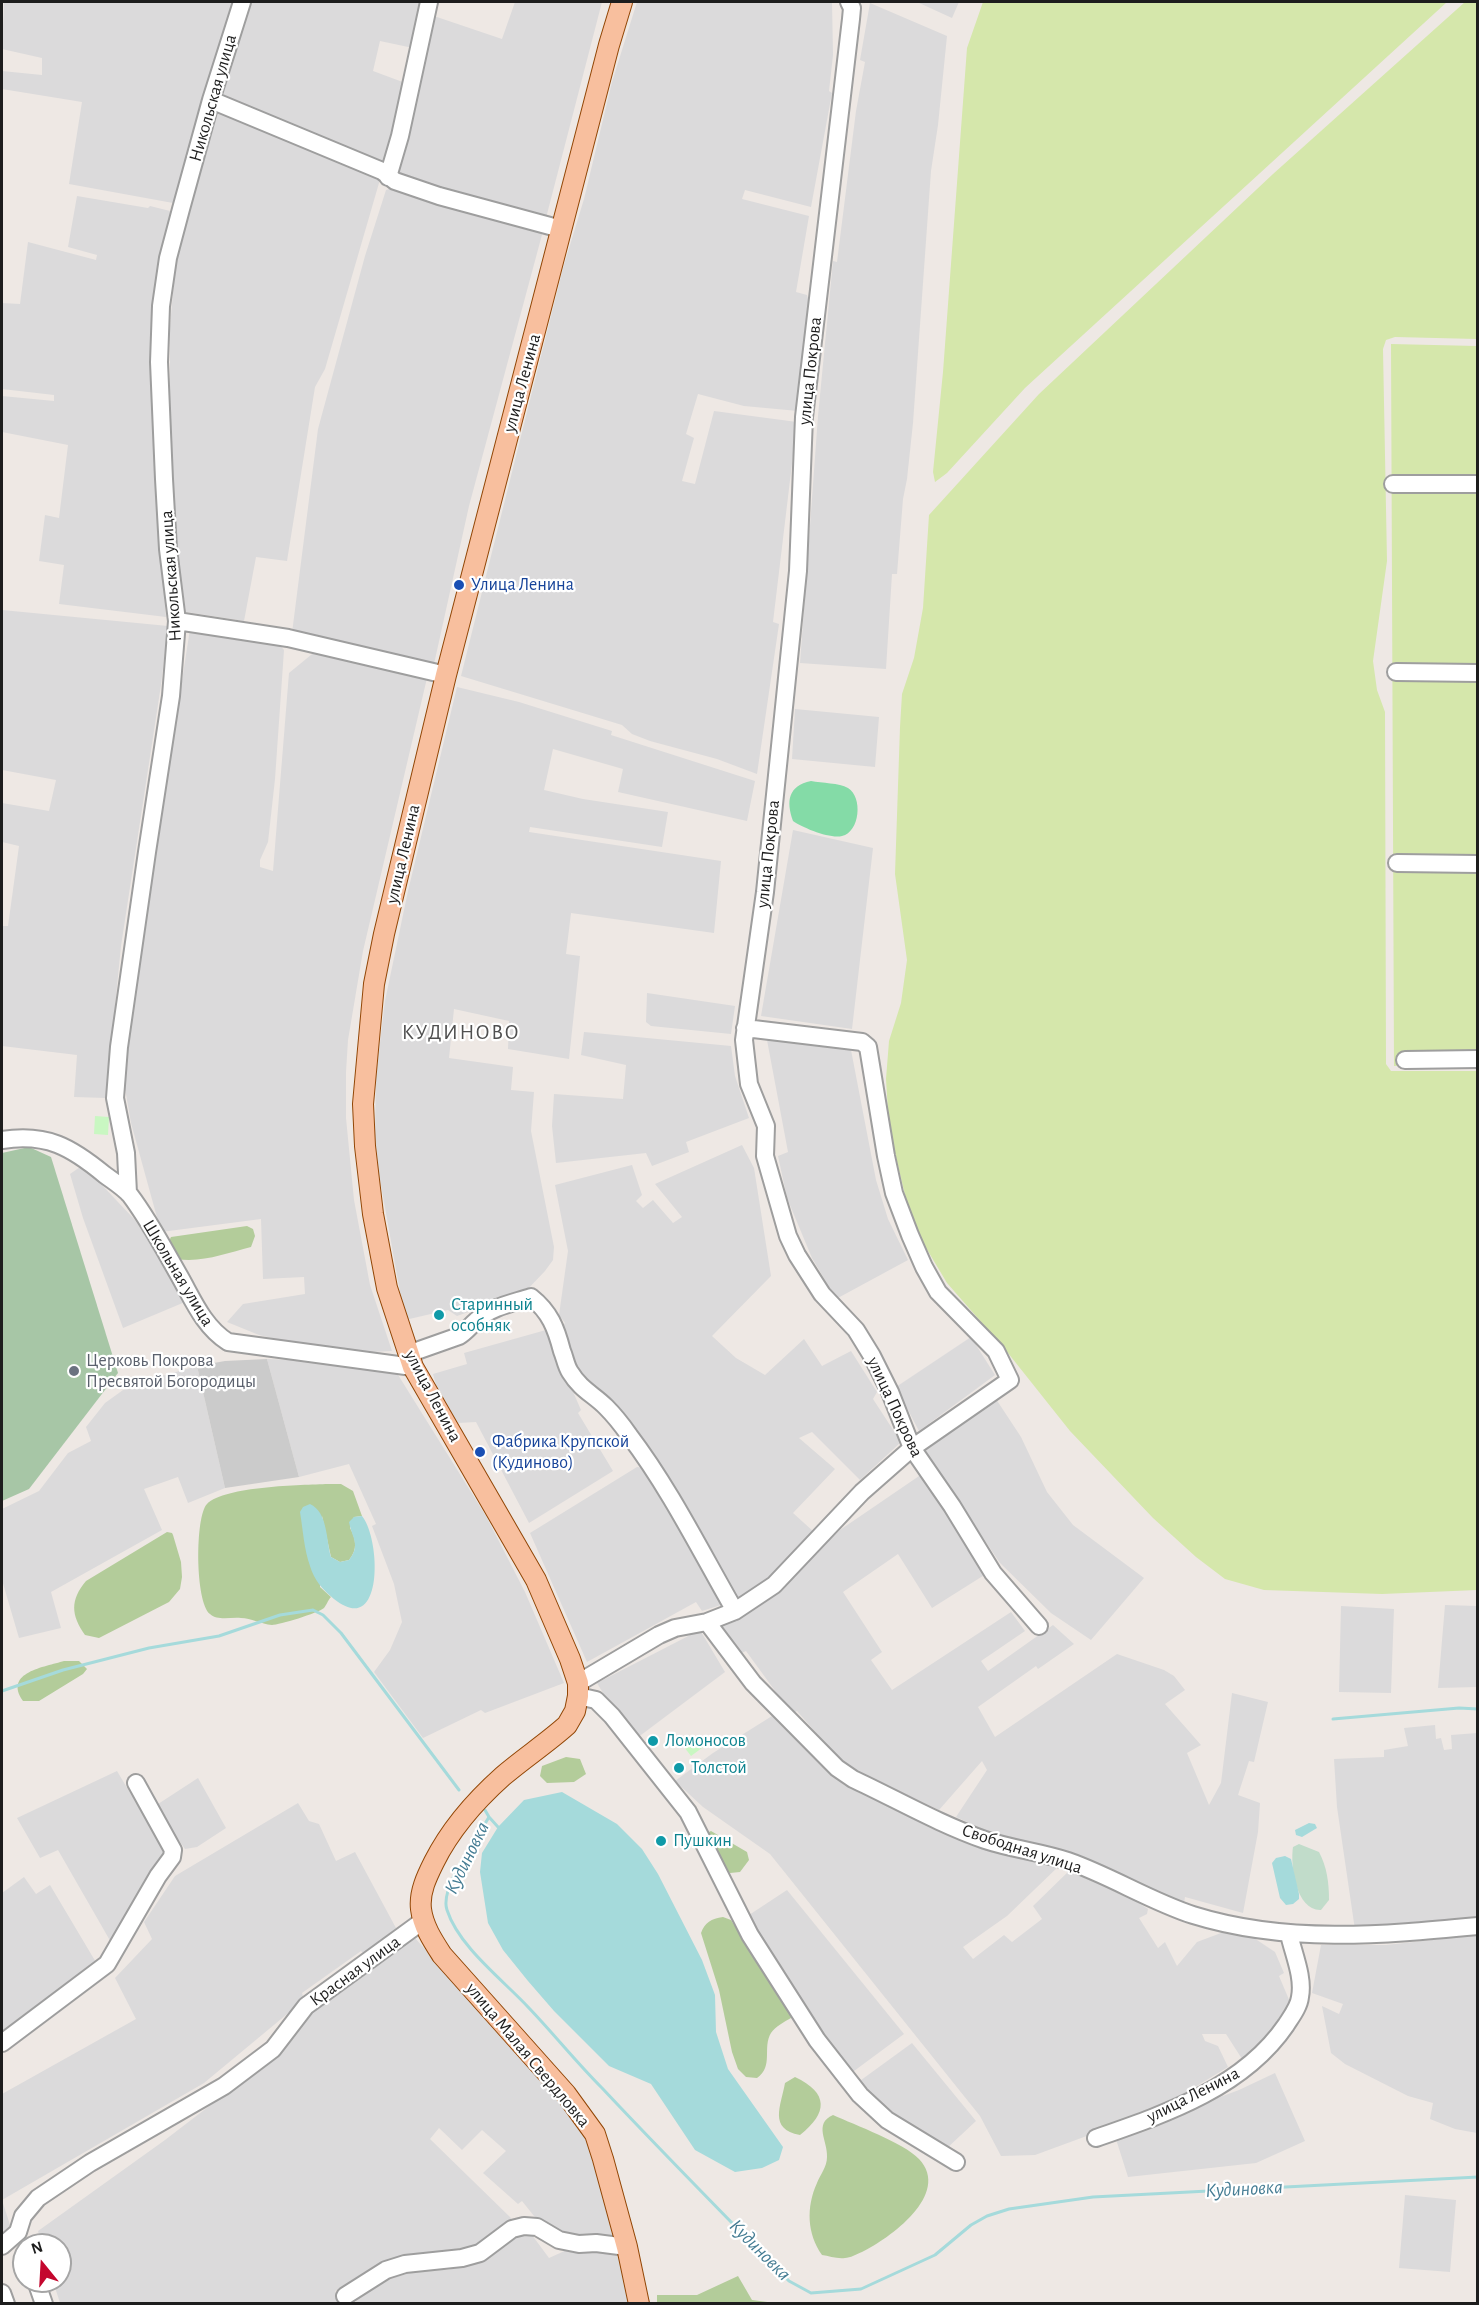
<!DOCTYPE html>
<html>
<head>
<meta charset="utf-8">
<style>
	body { margin:0 }
	#map { position:relative; width:1479px; height:2305px; overflow:hidden; background:#eee8e4; font-family:"Alegreya Sans",sans-serif }
	canvas { display:block }
	.frame { position:absolute; inset:0; border:3px solid #1d1d1d; pointer-events:none }
	.north { position:absolute; left:12px; top:2233px; width:60px; height:60px; box-sizing:border-box; background:#fff; border:2px solid #a5a5a5; border-radius:50%; rotate:342deg; font-size:16px; font-weight:700; line-height:24px; text-align:center; color:#1d1d1d }
	.north::after { content:''; display:block; margin:auto; width:21px; height:27px; background:#c4072e; clip-path:polygon(50% 0,100% 100%,50% 72%,0 100%) }
</style>
</head>
<body>
<div id="map">
<canvas width="1479" height="2305"></canvas>
<div class="frame"></div>
<div class="north">N</div>
</div>
<script>
const ctx = document.querySelector('canvas').getContext('2d');
ctx.lineJoin = 'round';
function paint(path, color) {
  ctx.fillStyle = color;
  ctx.fill(path, 'evenodd');
}
function trace(path, color, width, dash) {
  ctx.strokeStyle = color;
  ctx.lineWidth = width;
  ctx.lineCap = dash ? 'butt' : 'round';
  ctx.setLineDash(dash || []);
  ctx.stroke(path);
}
function drawText(font, color, halo, rows, align = 'center') {
  ctx.font = font + ' "Alegreya Sans",sans-serif';
  ctx.lineWidth = 4.5;
  ctx.setLineDash([]);
  ctx.textBaseline = 'middle';
  ctx.strokeStyle = halo;
  ctx.fillStyle = color;
  for (const [text, x, y, turn = 0] of rows) {
    ctx.save();
    ctx.translate(x, y);
    ctx.rotate((+turn || 0) * Math.PI / 180);
    ctx.textAlign = isNaN(turn) ? turn : align;
    if (halo) ctx.strokeText(text, 0, 0);
    ctx.fillText(text, 0, 0);
    ctx.restore();
  }
}
const residential = new Path2D(`
	M4,2H232L173,203L69,184L82,102L2,89V71L42,75V58L2,49Z
	M251,2H424L413,48L380,41L373,71L408,84L386,165L219,100Z
	M515,2H602L546,218L393,173L431,15L502,39Z
	M637,2H832L833,55L829,91L832,93L811,207L745,190L742,199L809,216L796,292L807,295L809,302L798,411L744,406L698,394L686,434L694,438L682,481L695,484L714,411L797,422L773,622L779,624L757,774L717,759L650,741L632,734L622,725L461,676L563,268L584,199L612,82Z
	M917,2H959L952,18Z
	M870,3L947,36L938,125L931,171L913,423L907,479L903,499L897,574H892L886,669L800,663L818,416L833,261L837,262L856,111L865,62L860,60Z
	M216,109L379,176V183L325,369L315,387L287,561L256,557L244,621L186,612L176,544L170,474V326L176,258Z
	M392,188L543,231L469,506L434,664L401,662L292,633L318,429L365,256L386,190Z
	M77,196L148,208L150,206L174,212L157,274L152,370L156,497L166,617L59,604L64,565L39,561L45,515L59,518L68,445L2,432V396L54,401V395L2,389V303L20,304L28,242L96,260L97,255L68,247Z
	M2,610L168,626L161,685L121,946L106,1098L74,1097L77,1055L2,1046V926H8L19,846L2,842V803L49,811L56,780L2,770Z
	M190,629L278,643L284,650L275,779L268,842L260,860V867L273,871L289,673L317,650L427,678L363,951L348,1040L346,1072V1118L354,1200L370,1285L392,1351L353,1353L304,1346L259,1335L227,1322L243,1304L305,1294L304,1277L263,1279L261,1219L161,1232L131,1123L123,1077L129,1023Z
	M457,687L519,702L612,731L611,735L755,781L747,821L618,792L623,769L553,749L544,790L583,799L668,812L662,847L530,827L529,832L721,861L714,933L571,913L566,954L580,956L569,1059L508,1049L509,1021L454,1009L449,1058L513,1067L511,1090L534,1092L531,1131L554,1247L553,1260L545,1271L525,1292L457,1316L448,1310L405,1320L379,1174L375,1136L376,1076L385,1001L408,891Z
	M795,709L879,717L875,767L792,759Z
	M793,830L873,848L852,1029L761,1016Z
	M647,993L735,1006L731,1034L651,1026L646,1022Z
	M584,1032L731,1046L735,1076L749,1118L686,1142L689,1152L652,1166L646,1153L556,1163L552,1126L554,1094L623,1099L626,1065L581,1055Z
	M767,1040L851,1050L876,1180L888,1219L908,1260L836,1299L812,1258L787,1198L778,1156L788,1152Z
	M742,1145L754,1168L771,1276L712,1336L736,1358L765,1375L804,1339L822,1366L851,1351L877,1392L873,1399L901,1442L860,1480L812,1432L799,1438L835,1469L793,1513L814,1532L780,1570L737,1601L571,1363L562,1327L565,1323L559,1315L568,1251L555,1185L632,1165L642,1195L636,1201L643,1208L653,1200L673,1223L682,1217L655,1184Z
	M83,1165L135,1220L158,1254L185,1302L123,1328L83,1218L70,1174Z
	M546,1330L581,1410L578,1413L613,1471L529,1523L476,1422L458,1423L439,1395L433,1374L467,1364L464,1353Z
	M971,1337L995,1375L919,1431L896,1387Z
	M267,1359L347,1362L395,1370L486,1516L525,1592L564,1683L485,1713L481,1710L423,1738L374,1672L390,1650L402,1622L394,1584L372,1526L376,1524L349,1464L299,1477Z
	M197,1366L225,1488L188,1503L178,1477L144,1489L162,1530L51,1592L61,1628L19,1638L2,1580V1509L39,1491L68,1453L91,1441L86,1427L105,1403L130,1385Z
	M994,1396L1021,1437L1047,1492L1073,1525L1144,1578L1091,1640L1051,1613L1000,1563L922,1447Z
	M637,1467L646,1468L724,1604L702,1611L696,1602L587,1662L530,1533Z
	M922,1474L986,1574L932,1608L898,1554L843,1592L882,1652L871,1660L892,1690L1011,1612L1025,1631L981,1661L988,1671L1053,1625L1074,1644L1038,1669L1036,1666L978,1707L995,1737L1117,1654L1164,1670L1174,1676L1185,1690L1165,1704L1201,1745L1187,1753L1209,1805L1221,1783L1232,1693L1268,1702L1254,1762L1249,1761L1238,1795L1260,1803L1258,1832L1243,1913L1185,1897L1184,1903L1000,1837L956,1817L987,1770L982,1761L939,1810L844,1765L797,1711L792,1714L746,1651L739,1654L721,1625L808,1559L840,1530Z
	M1445,1605L1477,1606V1687L1438,1688Z
	M1341,1606L1394,1609L1391,1693L1339,1692Z
	M700,1630L725,1672L637,1738L612,1708L597,1683Z
	M772,1716L813,1757L844,1785L881,1801L1060,1865L1007,1916L963,1947L973,1959L1004,1935L1012,1942L1042,1919L1033,1906L1071,1869L1115,1888L1148,1909L1147,1914L1139,1918L1158,1948L1165,1942L1177,1966L1197,1942L1229,1930L1251,1936L1275,1952L1284,1973L1279,1976L1290,2002L1276,2029L1244,2062L1226,2034H1202L1205,2041L1218,2046L1228,2067L1162,2107L1084,2137L1035,2155L1001,2156L980,2116L770,1854L703,1807L675,1781L713,1753Z
	M1435,1725L1436,1739L1441,1738L1444,1750L1452,1749L1451,1735L1477,1733V1920L1355,1930L1337,1807L1334,1759L1384,1757V1750L1408,1746L1404,1728Z
	M117,1771L166,1853L112,1944L58,1850L40,1858L17,1818Z
	M198,1778L226,1828L197,1847L185,1849L155,1806Z
	M298,1803L309,1821L319,1824L336,1861L355,1852L396,1928L365,1955L361,1951L302,1993L304,2000L204,2083L2,2200L10,2225L2,2240V2094L136,2019L115,1978L152,1939L144,1922L175,1876Z
	M24,1877L36,1894L50,1885L97,1964L2,2035V1893Z
	M787,1890L904,2034L850,2074L746,1917Z
	M1477,1935H1478L1477,2133L1455,2129L1430,2119L1433,2103L1408,2096L1345,2064L1331,2053L1322,2006L1339,2014L1343,2004L1312,1993L1321,1945H1386Z
	M415,1938L585,2129L617,2236L586,2240L550,2228L534,2216L522,2201L518,2204L483,2173L506,2151L482,2130L462,2150L439,2128L430,2139L511,2218L510,2225L478,2246L409,2255L384,2262L335,2291L347,2303H60L53,2281H60V2245H42L38,2231L165,2140L273,2057L319,2004L349,1980Z
	M912,2043L976,2121L945,2150L891,2114L857,2083Z
	M1275,2073L1305,2141L1256,2163L1128,2177L1115,2136L1239,2090Z
	M1405,2195L1456,2200L1450,2272L1399,2268Z
	M529,2231L549,2258L569,2249L618,2254L631,2303L354,2304L360,2297L388,2279L421,2270H448L471,2263Z`);
const religious = new Path2D(`
	M267,1359L299,1477L225,1488L197,1366L225,1361Z`);
const grass = new Path2D(`
	M983,2H1447L1025,388L947,473L935,482L933,472L943,372L967,48Z
	M1465,2H1477V339L1395,337L1386,340L1383,349L1387,561L1373,661L1377,690L1385,712L1386,1064L1391,1071H1477V1590L1382,1594L1264,1590L1225,1579L1196,1557L1153,1518L1070,1431L1004,1348L947,1283L916,1231L905,1195L889,1128L886,1079L889,1041L901,1003L907,960L895,874L900,727L902,694L914,658L923,608L929,515L1039,394L1273,174Z
	M1391,344L1477,346V1065L1394,1066Z`);
const forest = new Path2D(`
	M247,1226L253,1229L255,1236L251,1247C227,1253 202,1263 177,1259L168,1243L171,1237Z
	M328,1484H341L353,1491L362,1516L354,1517L350,1528C356,1539 358,1549 349,1560L340,1562L331,1557L322,1516L320,1587L331,1597C328,1600 326,1606 324,1608C318,1613 279,1625 272,1625C261,1624 251,1618 241,1618C230,1617 218,1621 210,1614C195,1602 195,1516 207,1504C225,1486 302,1485 328,1484Z
	M167,1532L172,1533L173,1535L181,1562L182,1577L180,1589L169,1602L99,1638L85,1635C71,1615 70,1600 86,1581Z
	M64,1661H79L87,1669L83,1674L39,1701H23C3,1672 45,1667 64,1661Z
	M566,1757L580,1759L586,1774L574,1782L547,1783L540,1776L542,1766Z
	M711,1831L747,1852L749,1860L740,1872L730,1873L722,1868L707,1833Z
	M723,1917L731,1920L790,2012L791,2018C784,2022 776,2026 771,2033C762,2048 774,2066 757,2078L746,2077L738,2069L732,2052L719,1990L701,1933C705,1922 711,1919 723,1917Z
	M795,2077C829,2093 828,2113 800,2135C768,2129 781,2106 785,2083Z
	M833,2115C855,2125 904,2143 919,2159C952,2194 889,2239 862,2252C857,2254 850,2258 845,2258C837,2259 829,2256 822,2255C807,2234 806,2207 817,2183C820,2175 827,2167 827,2157C828,2141 813,2124 833,2115Z
	M738,2276L752,2300L775,2303H657V2295H697Z`);
const wetland = new Path2D(`
	M1299,1844L1319,1852C1327,1867 1329,1883 1329,1900L1321,1910C1296,1911 1290,1866 1293,1847Z`);
const cemetery = new Path2D(`
	M29,1147L51,1157L118,1373L29,1489L2,1501V1153Z`);
const park = new Path2D(`
	M95,1116L109,1117L108,1135L94,1134Z
	M700,1736L706,1745L691,1756L684,1747Z`);
const pitch = new Path2D(`
	M811,781C822,783 839,783 848,788C863,797 860,832 842,836C830,839 803,828 793,821C786,801 788,786 811,781Z`);
const water = new Path2D(`
	M310,1504C328,1512 326,1540 331,1557L340,1562L349,1560C361,1545 352,1538 349,1522L354,1517L362,1516C381,1539 384,1639 334,1599C323,1590 314,1580 310,1566C304,1549 303,1530 300,1512L303,1507Z
	M562,1792L617,1824L642,1849L658,1874L702,1960L715,1995L716,2032L728,2069L783,2147L779,2160L762,2168L735,2172L695,2150L651,2084L609,2066L554,2011L528,1981L503,1950L488,1923L480,1872L482,1853L498,1827L524,1800Z
	M1309,1823L1315,1824L1317,1828L1302,1837L1296,1835L1295,1830Z
	M1285,1856L1291,1859L1299,1894V1899L1293,1904L1286,1905L1280,1898L1272,1863L1276,1858Z`);
const stream = new Path2D(`
	M2,1691L63,1670L149,1648L219,1636L280,1615L313,1610L323,1615L341,1633L459,1790
	M1333,1719L1459,1708L1478,1709
	M485,1810L489,1817C477,1838 439,1888 447,1910C459,1947 503,1980 528,2007C553,2033 576,2062 602,2088C663,2153 726,2217 789,2281L811,2293L861,2289L935,2255L971,2225L987,2216L1009,2209L1093,2197L1478,2177
	M489,1817L498,1827`);
const minor = new Path2D(`
	M849,2L852,8L851,19L804,417L798,571L765,892L744,1040L749,1084L766,1126L765,1156L788,1236L797,1255L822,1294L856,1330L872,1356L890,1392L912,1448L952,1506L993,1573L1039,1626
	M211,100L382,171L395,181L439,196L561,229
	M388,177L400,136L429,2
	M1393,484H1478
	M177,621L288,638L446,675
	M1396,672L1478,673
	M1397,863L1478,864
	M1405,1060L1478,1059
	M2,1140C47,1133 71,1147 105,1175C113,1181 123,1187 130,1195C149,1220 164,1249 180,1277C193,1300 204,1327 228,1342L413,1367
	M128,1193L126,1153L115,1098L119,1047L147,852L171,696L177,621L168,549L164,479L159,362L161,306L168,258L181,209L211,100L242,2
	M408,1354L459,1336C466,1332 470,1326 477,1320C491,1307 513,1303 531,1297C550,1312 556,1328 562,1351C565,1358 566,1366 570,1372C581,1390 593,1394 606,1407C614,1415 622,1425 629,1435C670,1489 701,1552 735,1611
	M707,1622L753,1683L837,1768L853,1779C896,1799 939,1824 985,1840C1012,1849 1041,1852 1068,1861C1111,1876 1150,1901 1193,1915C1286,1944 1382,1935 1478,1926
	M578,1683L659,1635L675,1628L707,1622L735,1611L774,1585L862,1492L912,1448L1010,1380L996,1351L938,1292L924,1267L910,1235L894,1193L886,1156L868,1047L862,1042L745,1028
	M578,1696L596,1700L612,1716L688,1812L750,1935L817,2040L860,2095L887,2120L956,2162
	M2,2043L107,1964L158,1876L172,1857L173,1850L136,1783
	M1096,2138C1165,2114 1243,2088 1286,2025C1291,2017 1299,2007 1300,1997C1304,1977 1293,1953 1289,1934
	M2,2246L18,2232L23,2216L38,2198L90,2163L224,2086L273,2049L306,2006L424,1920
	M36,2281L44,2304
	M2,2293L6,2304
	M345,2296L386,2270L405,2264L462,2258L480,2253L512,2229L524,2226L537,2227L559,2240L579,2244L596,2243L627,2247`);
const major = new Path2D(`
	M622,2L609,45L446,675L384,934L374,984L363,1104L365,1146L373,1214L387,1288L413,1367L536,1580L570,1659L578,1683V1696L575,1711L567,1725C547,1743 524,1758 503,1776C475,1801 451,1828 434,1862C427,1876 419,1892 421,1909C423,1926 433,1941 442,1955L566,2094L595,2134L603,2159L627,2247L639,2304`);
const markers = [
	[459,585,6,"#1a4fb4"],
	[439,1315,6,"#0f9aa8"],
	[74,1371,6,"#6b7280"],
	[480,1452,6,"#1a4fb4"],
	[653,1741,6,"#0f9aa8"],
	[679,1768,6,"#0f9aa8"],
	[661,1841,6,"#0f9aa8"]
];
const streetNames = [
	["Никольская улица",213,98,-74],
	["улица Покрова",810,371,-84],
	["улица Ленина",522,383,-75],
	["Никольская улица",171,576,-94],
	["улица Ленина",403,854,-77],
	["улица Покрова",768,854,-84],
	["Школьная улица",178,1273,59],
	["улица Ленина",433,1396,62],
	["улица Покрова",895,1407,65],
	["Свободная улица",1022,1849,18],
	["Красная улица",355,1971,-36],
	["улица Малая Свердловка",528,2055,50],
	["улица Ленина",1193,2095,-27]
];
const transitNames = [
	["Улица Ленина",471,585],
	["Фабрика Крупской",492,1442],
	["(Кудиново)",492,1463]
];
const cultureNames = [
	["Старинный",451,1305],
	["особняк",451,1326],
	["Ломоносов",665,1741],
	["Толстой",691,1768],
	["Пушкин",673,1841]
];
const worshipNames = [
	["Церковь Покрова",86,1361],
	["Пресвятой Богородицы",86,1382]
];
const waterNames = [
	["Кудиновка",467,1858,-64],
	["Кудиновка",1244,2189,-3],
	["Кудиновка",760,2250,45]
];
const quarterNames = [
	["КУДИНОВО",461,1033]
];
paint(residential, '#dbdadb');
paint(religious, '#cbcbcb');
paint(grass, '#d5e7ab');
paint(forest, '#b3cc9a');
paint(wetland, '#c1dcca');
paint(cemetery, '#a7c6a6');
paint(park, '#c9f7c2');
paint(pitch, '#84dba7');
paint(water, '#a5dadb');
trace(stream, '#a5dadb', 3);
trace(minor, '#9e9e9e', 20);
trace(major, '#924605', 22);
trace(minor, '#fff', 16);
trace(major, '#f8bf9e', 20);
for (const [x, y, r, color] of markers) {
  const dot = new Path2D();
  dot.arc(x, y, r, 0, 2 * Math.PI);
  ctx.fillStyle = color;
  ctx.fill(dot);
  trace(dot, '#fff', 2);
}
drawText('18px', '#1d1d1d', '#fff', streetNames);
drawText('18px', '#164399', '#fff', transitNames, 'left');
drawText('18px', '#0d838f', '#fff', cultureNames, 'left');
drawText('18px', '#5b616d', '#fff', worshipNames, 'left');
drawText('italic 20px', '#447c93', '#fff', waterNames);
ctx.letterSpacing = '1.5px';
drawText('21px', '#505050', '#fff', quarterNames);
ctx.letterSpacing = '0px';
</script>
</body>
</html>
